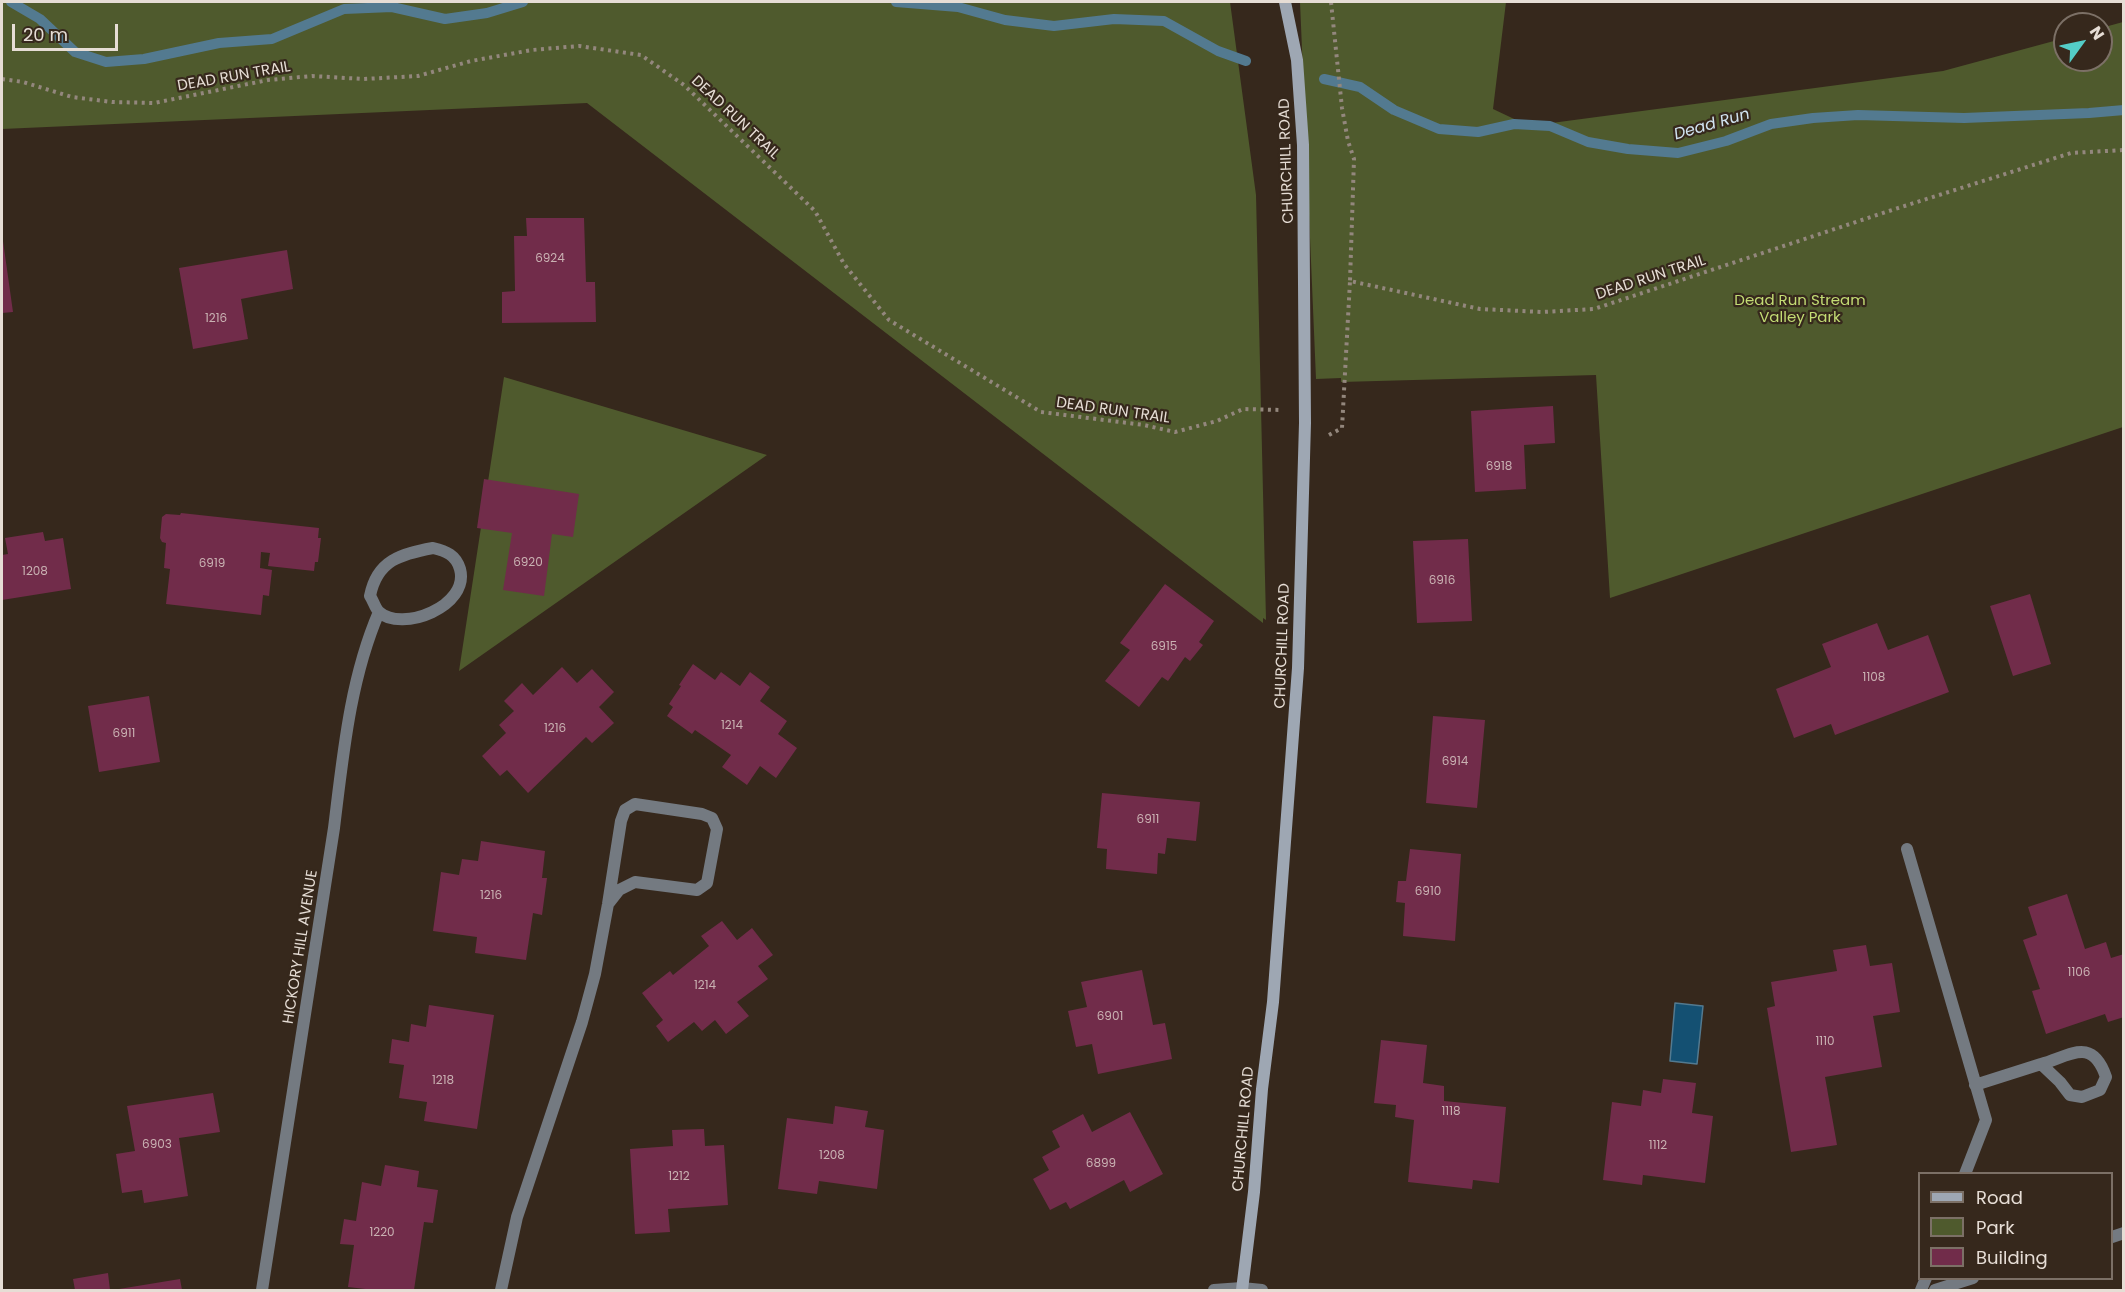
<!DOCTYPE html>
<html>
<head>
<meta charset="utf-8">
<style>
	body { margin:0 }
	#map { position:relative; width:2125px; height:1292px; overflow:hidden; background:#36281c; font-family:Poppins,sans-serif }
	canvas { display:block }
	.frame { position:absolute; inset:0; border:3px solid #e6ddd5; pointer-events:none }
	.legend { position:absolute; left:1918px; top:1172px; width:195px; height:108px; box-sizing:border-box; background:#36281c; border:2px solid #7c7066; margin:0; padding:8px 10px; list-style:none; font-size:18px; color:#e6ddd5 }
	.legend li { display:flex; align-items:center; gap:12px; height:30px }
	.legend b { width:30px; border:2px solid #7c7066 }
	.north { position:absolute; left:2053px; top:12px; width:60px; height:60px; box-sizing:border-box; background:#36281c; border:2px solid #7c7066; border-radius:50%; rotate:57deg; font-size:16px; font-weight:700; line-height:24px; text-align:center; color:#e6ddd5 }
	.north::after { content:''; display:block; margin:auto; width:21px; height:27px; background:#54cdc7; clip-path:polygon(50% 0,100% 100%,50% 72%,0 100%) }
	.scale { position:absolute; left:12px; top:24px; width:106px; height:27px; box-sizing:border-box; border:3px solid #e6ddd5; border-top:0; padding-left:8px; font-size:18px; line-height:21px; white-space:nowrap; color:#e6ddd5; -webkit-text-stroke:4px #36281c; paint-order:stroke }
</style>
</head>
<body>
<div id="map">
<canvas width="2125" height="1292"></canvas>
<div class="frame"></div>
<ul class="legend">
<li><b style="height:8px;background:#9ea7b3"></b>Road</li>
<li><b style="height:16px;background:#4f5a2d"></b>Park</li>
<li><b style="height:16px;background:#712c4a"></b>Building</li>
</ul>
<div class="north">N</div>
<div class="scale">20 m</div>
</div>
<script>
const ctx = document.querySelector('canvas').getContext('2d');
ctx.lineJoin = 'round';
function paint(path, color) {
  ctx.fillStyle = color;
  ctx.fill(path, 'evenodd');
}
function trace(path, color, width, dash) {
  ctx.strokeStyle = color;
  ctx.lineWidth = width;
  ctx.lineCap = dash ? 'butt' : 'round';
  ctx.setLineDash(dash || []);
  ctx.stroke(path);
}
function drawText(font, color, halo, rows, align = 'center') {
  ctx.font = font + ' Poppins,sans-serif';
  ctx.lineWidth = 4.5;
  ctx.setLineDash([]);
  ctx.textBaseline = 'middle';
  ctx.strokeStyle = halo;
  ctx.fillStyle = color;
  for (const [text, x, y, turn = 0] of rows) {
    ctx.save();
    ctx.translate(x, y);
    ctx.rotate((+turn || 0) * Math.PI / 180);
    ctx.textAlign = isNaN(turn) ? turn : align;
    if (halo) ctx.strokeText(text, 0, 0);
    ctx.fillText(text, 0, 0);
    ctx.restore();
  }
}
const green = new Path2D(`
	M2,2H1230L1256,195L1266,620L1263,618V623L587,103L2,129Z
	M1300,2H1506L1493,109L1529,126L1943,71L2065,38V60H2101V28L2123,22V427L1610,598L1596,375L1341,382V378L1316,379Z
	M504,377L767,455L459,671Z`);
const water = new Path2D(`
	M1675,1003L1703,1006L1697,1064L1670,1061Z`);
const stream = new Path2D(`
	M11,2L40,19L75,52L106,62L144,59L219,43L272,39L344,9L392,7L445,19L487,13L523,2
	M896,2L958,7L1005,20L1054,26L1114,19L1164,21L1218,51L1246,61
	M1324,79L1360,87L1394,110L1439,129L1478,132L1514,124L1550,126L1588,142L1628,149L1678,153L1726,141L1771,124L1813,118L1858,115L1964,118L2089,113L2124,110`);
const building = new Path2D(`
	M526,218H584L586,282H595L596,322L502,323V292L515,291L514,236H527Z
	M2,234L13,312L2,313Z
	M287,250L293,289L241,299L248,339L193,349L179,268Z
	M1553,406L1555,443L1524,445L1526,489L1475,492L1471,411Z
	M484,479L579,494L573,537L552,534L544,596L503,590L512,533L477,528Z
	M181,513L319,528L318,538H321L318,562H315L314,571L268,566L270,553L261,552L260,568L272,570L269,596L263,595L261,615L166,604L170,569L164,568L166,543L162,542L160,538L162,517L166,514L180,515Z
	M43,532L45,541L63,538L71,589L2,600V555L8,554L5,538Z
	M1468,539L1472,621L1417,623L1413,541Z
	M1165,584L1214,621L1199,642L1203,645L1190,661L1185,657L1168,681L1162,677L1139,707L1105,681L1130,650L1120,643Z
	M2030,594L2051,664L2013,676L1990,606Z
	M1877,623L1888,650L1928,635L1949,692L1835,735L1831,724L1794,738L1776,689L1831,667L1822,644Z
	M693,664L715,680L721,672L740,686L750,672L770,687L760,701L787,721L778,734L797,748L776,778L760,766L747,785L722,767L731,755L695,730L692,734L667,716L673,707L669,704L681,686L679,685Z
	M562,667L577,683L592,669L614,692L599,707L614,723L592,743L586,737L528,793L507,770L500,776L482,756L506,733L499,725L514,711L504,701L522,683L533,695Z
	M149,696L160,762L99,772L88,706Z
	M1433,716L1485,720L1477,808L1426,803Z
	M1102,793L1200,802L1196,841L1167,838L1165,854L1158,853L1157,874L1106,869L1107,849L1097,848Z
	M481,841L545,851L542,878H547L542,915L533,913L526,960L475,953L477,937L433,931L441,872L459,875L462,859L478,861Z
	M1410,849L1461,854L1455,941L1403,936L1405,903L1396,902L1398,881H1406Z
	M2067,894L2085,949L2106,942L2111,958L2124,954V1017L2108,1022L2105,1014L2046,1034L2032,991L2040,989L2023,940L2037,935L2028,907Z
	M722,921L737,940L752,928L773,955L758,966L768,979L737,1002L749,1016L726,1034L715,1020L702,1031L694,1022L668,1042L656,1026L663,1020L642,993L670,971L673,975L709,946L701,936Z
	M1866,945L1870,966L1892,963L1900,1012L1873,1016L1882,1067L1825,1077L1837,1145L1791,1152L1767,1008L1775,1006L1771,982L1837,971L1833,950Z
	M1142,970L1153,1025L1165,1023L1172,1059L1098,1074L1092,1044L1076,1047L1068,1011L1087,1007L1081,982Z
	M429,1005L494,1015L477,1129L424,1121L427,1102L399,1098L404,1065L389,1063L392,1039L409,1042L411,1024L426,1027Z
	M1381,1040L1427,1045L1423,1083L1444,1086V1101L1506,1107L1499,1183L1473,1180L1472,1189L1408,1182L1414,1120L1395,1117L1396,1105L1374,1103Z
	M1663,1079L1696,1083L1692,1113L1713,1116L1705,1183L1643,1175L1642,1185L1603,1180L1612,1102L1641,1106L1643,1090L1661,1093Z
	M213,1093L220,1132L179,1138L188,1196L144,1203L142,1190L122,1193L116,1154L135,1151L127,1106Z
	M835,1106L868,1111L865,1127L884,1130L877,1189L819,1181L817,1194L778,1189L787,1118L833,1124Z
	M1130,1112L1163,1174L1130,1192L1124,1180L1070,1209L1066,1202L1050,1210L1033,1179L1049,1170L1042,1157L1060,1147L1052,1131L1083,1114L1092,1132Z
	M704,1129L705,1146L724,1145L728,1205L668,1209L670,1232L635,1234L630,1149L673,1146L672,1130Z
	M385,1165L419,1171L417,1187L438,1190L433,1223L424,1222L414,1290H374L348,1287L354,1245L340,1244L344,1219L356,1221L362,1182L381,1186Z
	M108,1273L110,1290H75L73,1279Z
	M180,1279L182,1290H119V1289Z`);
const path = new Path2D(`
	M1331,2L1342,108L1348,141L1354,159L1350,281
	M2,79L23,82L72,97L112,102L154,103L268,80L312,76L364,79L418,76L471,61L532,50L579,46L641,55L684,85L815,211L844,264L889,320L1041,412L1144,425L1175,432L1217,421L1243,409L1281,410
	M1329,435L1342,428L1350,281L1480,309L1542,312L1594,309L1892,210L2071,153L2124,150`);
const lane = new Path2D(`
	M1907,849L1986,1120L1965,1174
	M1975,1085L2041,1064L2060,1082L2070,1095L2082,1097L2100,1090L2106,1077C2092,1036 2070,1056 2041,1064
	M1921,1290L1926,1278`);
const street = new Path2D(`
	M433,548C446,551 456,555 460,569C470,606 402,633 379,612C375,608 373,600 370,596C377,560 401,554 433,548Z
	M2112,1237L2124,1233
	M262,1290L334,828C343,755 350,679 379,612
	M501,1290L517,1217L582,1022L595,974L608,904L621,821L625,810L635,804L702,814L712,818L717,829L707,883L697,890L635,882L619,890L608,904
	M1214,1290L1242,1288L1262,1290
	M1935,1290L1973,1278`);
const secondary = new Path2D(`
	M1242,1290L1254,1192L1262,1089L1273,1002L1298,668L1305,423L1303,145L1297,60L1285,2`);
const numberNames = [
	["6924",550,259],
	["1216",216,319],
	["6918",1499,467],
	["6920",528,563],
	["6919",212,564],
	["1208",35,572],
	["6916",1442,581],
	["6915",1164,647],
	["1108",1874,678],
	["1214",732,726],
	["1216",555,729],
	["6911",124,734],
	["6914",1455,762],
	["6911",1148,820],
	["6910",1428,892],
	["1216",491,896],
	["1106",2079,973],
	["1214",705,986],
	["6901",1110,1017],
	["1110",1825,1042],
	["1218",443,1081],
	["1118",1451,1112],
	["6903",157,1145],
	["1112",1658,1146],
	["1208",832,1156],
	["6899",1101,1164],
	["1212",679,1177],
	["1220",382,1233]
];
const streetNames = [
	["DEAD RUN TRAIL",234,77,-10],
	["DEAD RUN TRAIL",735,118,43],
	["CHURCHILL ROAD",1287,161,-92],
	["DEAD RUN TRAIL",1651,278,-18],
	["DEAD RUN TRAIL",1113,411,8],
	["CHURCHILL ROAD",1283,646,-88],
	["HICKORY HILL AVENUE",301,947,-81],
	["CHURCHILL ROAD",1244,1129,-85]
];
const parkNames = [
	["Dead Run Stream",1800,301],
	["Valley Park",1800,318]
];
const waterNames = [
	["Dead Run",1712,125,-16]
];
paint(green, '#4f5a2d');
paint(water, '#145072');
trace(water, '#537a90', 1.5);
trace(stream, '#537a90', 10);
paint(building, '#712c4a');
trace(path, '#93877d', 4, [3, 4.5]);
trace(lane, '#747a81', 12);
trace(street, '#747a81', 12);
trace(secondary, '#9ea7b3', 12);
drawText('12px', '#c9b1b2', null, numberNames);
drawText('15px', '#e6ddd5', '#36281c', streetNames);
drawText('15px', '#c3dc74', '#36281c', parkNames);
drawText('italic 16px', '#d1e3f0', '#36281c', waterNames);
</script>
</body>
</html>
